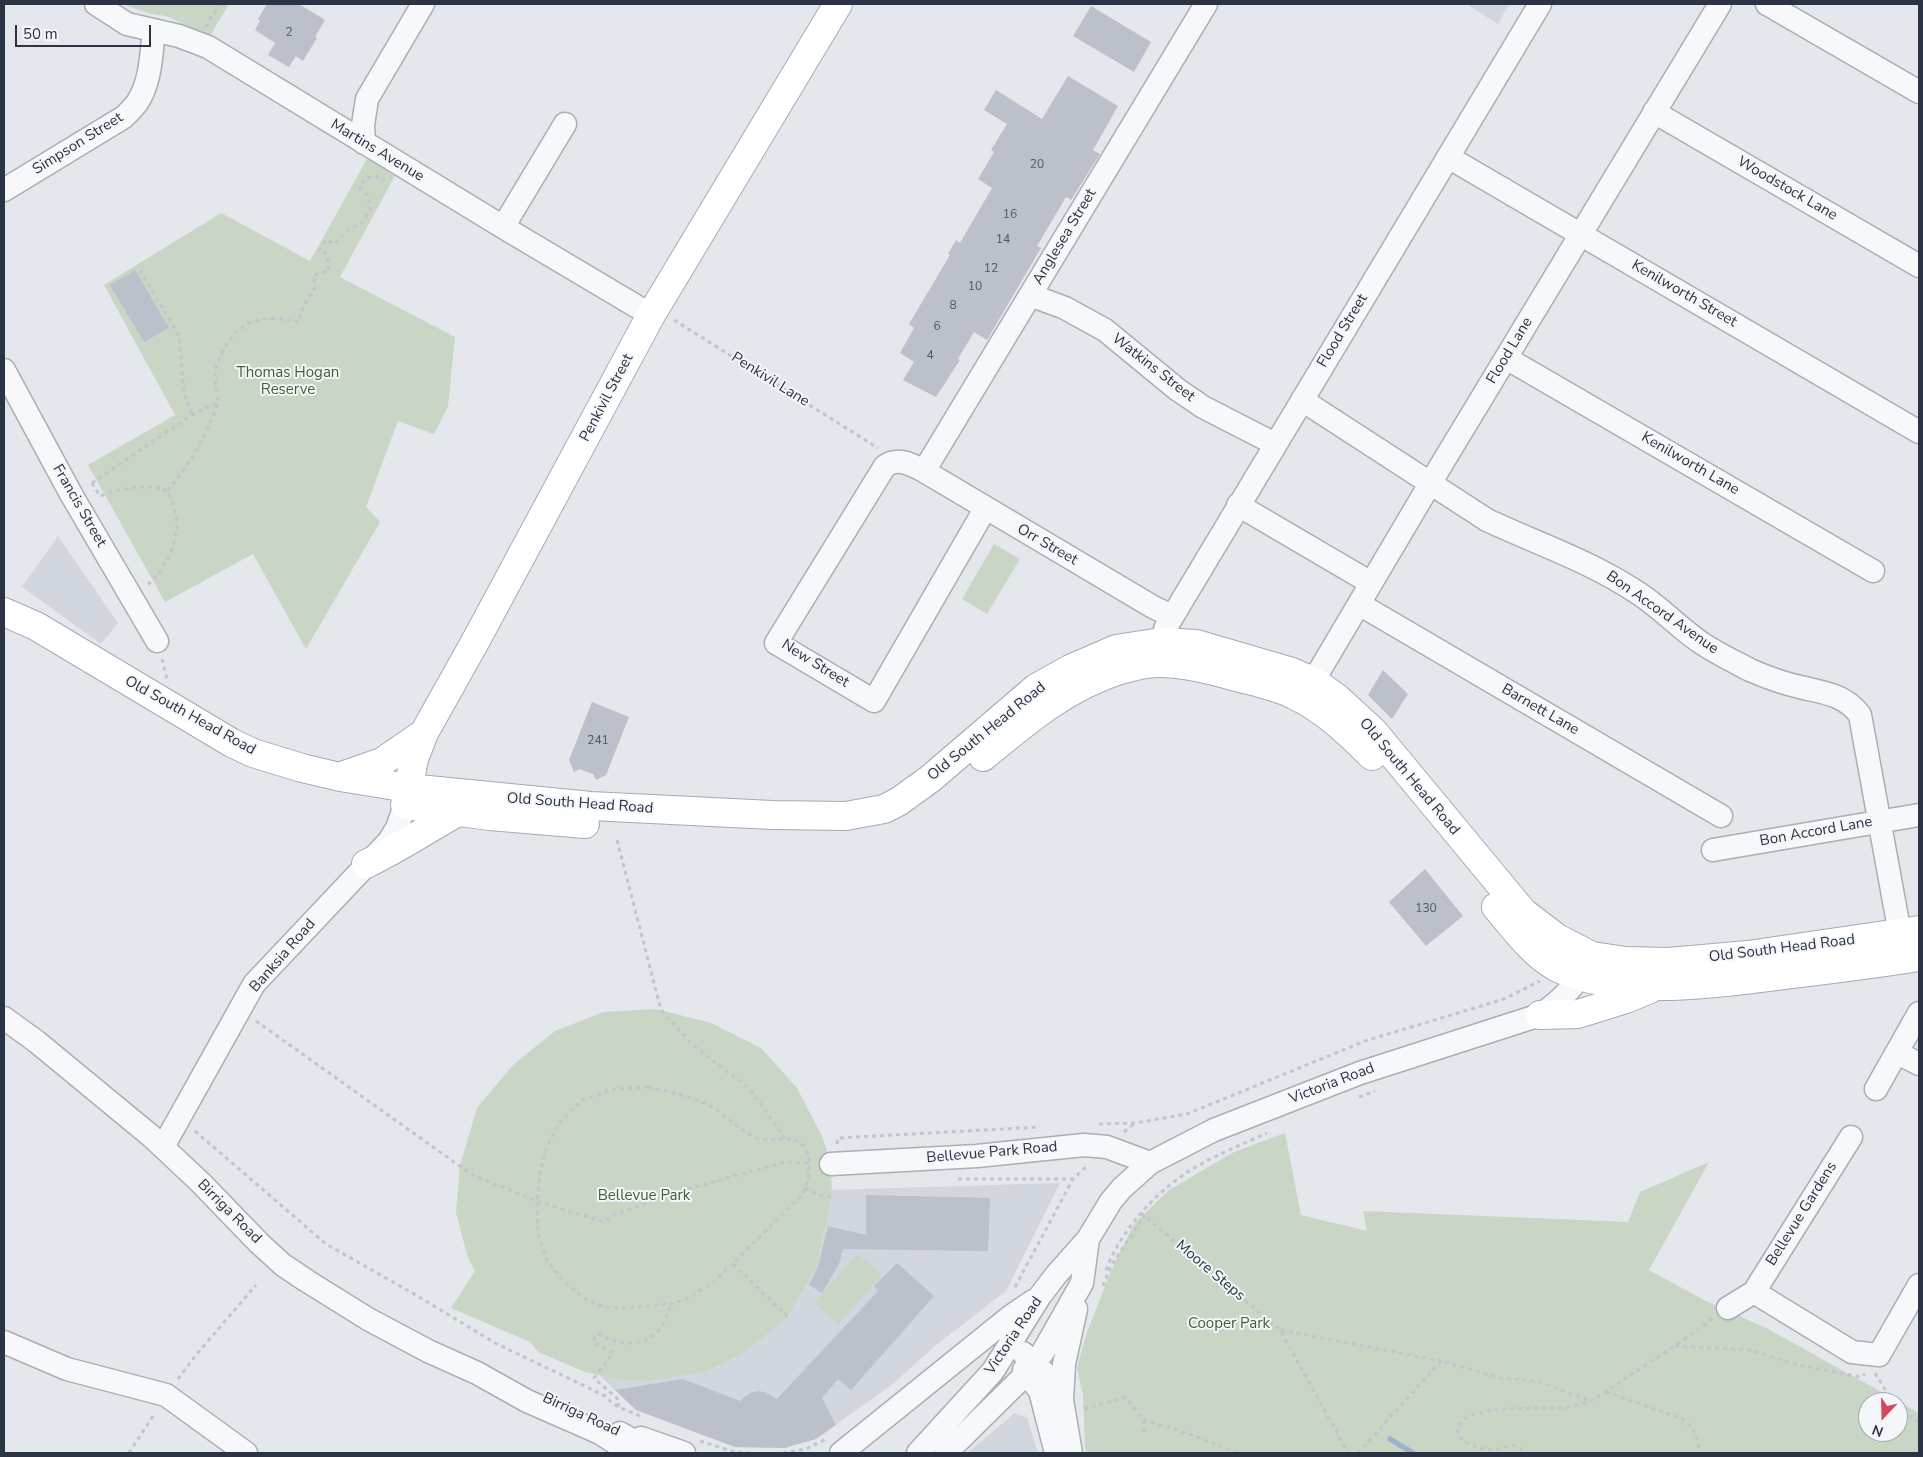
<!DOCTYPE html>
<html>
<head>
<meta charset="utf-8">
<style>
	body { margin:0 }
	#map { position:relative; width:1923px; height:1457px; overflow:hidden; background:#e4e7ec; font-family:"Nunito Sans",sans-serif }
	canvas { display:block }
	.frame { position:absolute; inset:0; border:5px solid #2b3445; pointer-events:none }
	.north { position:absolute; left:1858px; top:1392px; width:50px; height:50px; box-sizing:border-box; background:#f4f6f9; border:1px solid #a4a8b1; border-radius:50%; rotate:201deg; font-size:14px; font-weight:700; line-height:20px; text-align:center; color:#2b3445 }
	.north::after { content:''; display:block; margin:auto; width:18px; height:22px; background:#d1495b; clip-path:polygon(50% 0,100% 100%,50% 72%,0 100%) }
	.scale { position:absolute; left:15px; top:25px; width:136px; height:22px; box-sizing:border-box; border:2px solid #2b3445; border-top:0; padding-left:6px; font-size:15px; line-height:18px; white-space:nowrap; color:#2b3445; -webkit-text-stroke:4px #f4f6f9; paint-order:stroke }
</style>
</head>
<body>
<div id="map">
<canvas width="1923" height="1457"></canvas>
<div class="frame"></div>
<div class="north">N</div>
<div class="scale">50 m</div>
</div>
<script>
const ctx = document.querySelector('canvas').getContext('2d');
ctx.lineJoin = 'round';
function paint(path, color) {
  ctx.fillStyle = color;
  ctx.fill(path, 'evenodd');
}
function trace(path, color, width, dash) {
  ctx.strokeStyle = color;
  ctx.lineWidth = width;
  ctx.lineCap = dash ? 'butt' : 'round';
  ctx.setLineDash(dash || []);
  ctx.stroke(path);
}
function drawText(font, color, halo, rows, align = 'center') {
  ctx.font = font + ' "Nunito Sans",sans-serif';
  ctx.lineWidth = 4;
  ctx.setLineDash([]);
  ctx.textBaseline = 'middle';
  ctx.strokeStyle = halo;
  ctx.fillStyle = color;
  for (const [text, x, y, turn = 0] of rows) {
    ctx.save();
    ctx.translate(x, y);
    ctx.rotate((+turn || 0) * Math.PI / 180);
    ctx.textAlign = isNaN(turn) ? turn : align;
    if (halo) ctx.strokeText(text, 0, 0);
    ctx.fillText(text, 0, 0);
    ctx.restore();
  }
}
const built = new Path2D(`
	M1466,4H1509L1498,24Z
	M58,536L118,623L101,644L22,587Z
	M1060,1183L1006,1291L936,1345L894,1383L816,1439L784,1448L735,1447L636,1410L600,1376L650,1381L706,1372L744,1353L788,1317L817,1266L832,1196V1190Z
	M1015,1413L1027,1418L1038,1453H967Z`);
const green = new Path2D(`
	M122,4H229L210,36L166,16L151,14Z
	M368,157L396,174L340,277L455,337L448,406L434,434L398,421L366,507L380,522L306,649L253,554L165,602L88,465L175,415L104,285L221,213L310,261Z
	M994,544L1020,559L987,614L962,599Z
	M656,1009L711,1023L761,1048L797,1088L822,1136L831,1164L832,1196L817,1266L788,1317L744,1353L706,1372L650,1381L615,1379L585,1372L538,1352L530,1342L451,1308L475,1271L468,1258L456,1213L460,1166L477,1108L513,1065L555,1031L604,1012Z
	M1285,1133L1301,1215L1367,1231L1363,1211L1628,1222L1640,1192L1709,1162L1649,1270L1706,1301L1768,1329L1919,1413V1453H1087L1085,1449L1083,1395L1077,1368L1086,1335L1111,1271L1134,1224L1169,1190L1234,1152ZM1868,1402H1898V1432H1868Z
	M858,1254L882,1276L838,1324L814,1302Z`);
const stream = new Path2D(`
	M1390,1439L1413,1453`);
const building = new Path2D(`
	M267,4H299L325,20L315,37L317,38L303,61L296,56L289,67L268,55L275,43L255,30L260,21L258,19Z
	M1091,6L1151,42L1134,72L1073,36Z
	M1068,76L1118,106L1093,150L1100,154L1071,200L1066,197L1037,246L1041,248L987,340L974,332L958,359L960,360L936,397L903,380L914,362L900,353L914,328L909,324L950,255L948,254L956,240L960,243L992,188L978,179L994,152L991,150L1007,124L984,110L996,90L1042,119Z
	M135,270L169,328L144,342L110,285Z
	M1383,670L1408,694L1392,719L1368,695Z
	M592,702L629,717L606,775L596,780L593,774L579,769L574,772L569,760Z
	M1425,869L1463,916L1426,946L1389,902Z
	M866,1195L990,1198L988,1251L843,1249L839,1264L822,1293L809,1285L818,1266L828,1226L866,1235Z
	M897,1263L934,1296L851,1390L838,1379L822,1398L836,1425L816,1439L784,1448L735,1447L636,1410L615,1390L683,1379L740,1401L750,1393L757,1391L765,1392L777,1399L878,1291L874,1286Z`);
const path = new Path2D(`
	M206,27L219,4
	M140,270L179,336L184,393L192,415
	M674,320L878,448
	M92,483L100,496C121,488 147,483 168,491C172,502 177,514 177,525C176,547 163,573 146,586
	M92,483L192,415L217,403
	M168,491C187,467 208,434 217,405C220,396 214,384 215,374C216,364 221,355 226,346C245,316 267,315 299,322L303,307L315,288L314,275L329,270L327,254L319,251L326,240L335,244L347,231L363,222L370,211L368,196L360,189L365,178L376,177L383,180L384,178
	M162,659L167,679
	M617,840L661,1010L694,1046L750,1089L785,1138
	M256,1021L471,1174L539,1202L604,1222L613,1215L680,1191L785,1162L812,1163
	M648,1087C670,1092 693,1096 713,1108C727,1116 739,1130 754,1137C766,1143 782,1136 795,1140C817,1147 810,1183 800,1197L713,1283L686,1299L671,1304L625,1308L604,1307L584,1298L564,1282L547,1260L538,1234L537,1201L540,1175L545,1151L558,1124L582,1100L615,1089Z
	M1359,1097L1375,1091
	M1099,1124L1135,1123L1187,1114L1365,1041L1504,999L1540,981
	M195,1131L326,1244L421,1298L495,1343L591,1389L607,1397L611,1402L618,1407L643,1417
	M1124,1132L1135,1123
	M837,1144L838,1138L1040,1127
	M958,1179H1073
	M805,1188L818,1195L834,1197
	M1141,1213L1280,1330L1348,1453
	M733,1264L788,1317
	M1106,1270C1122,1227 1161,1186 1201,1164C1223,1152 1245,1143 1267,1133
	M1103,1286L1111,1266L1144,1216
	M1015,1287L1073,1179L1088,1165
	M1281,1330L1441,1361
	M1675,1346L1750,1350L1795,1364L1860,1377L1865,1374
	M1875,1373L1889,1396L1896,1402
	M178,1379L196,1355L256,1285
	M1606,1392L1683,1419L1691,1427L1697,1437L1700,1453
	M1898,1404L1908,1415L1919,1422
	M618,1407L619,1400L594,1378L613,1353L593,1342L598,1334C619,1346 647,1349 662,1326C666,1320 668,1311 671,1304
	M1084,1409L1126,1397L1144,1420L1181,1431L1238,1453
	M1144,1420V1437
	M700,1441L735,1452L750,1453
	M129,1453L155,1413
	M783,1453L806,1449L826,1439
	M1358,1453L1441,1361L1501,1378L1536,1381L1588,1400
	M1530,1453L1513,1445C1508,1446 1503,1449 1498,1449C1486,1451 1451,1444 1459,1426C1470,1400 1553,1413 1579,1405C1598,1399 1616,1385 1632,1374C1659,1356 1687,1338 1714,1318`);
const minor = new Path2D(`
	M96,4L127,24L179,36L208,47L503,227L651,315
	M1767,4L1919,92
	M1654,112L1919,266
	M364,143L363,125L367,99L423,4
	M1448,157L1919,432
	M4,190L124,117C128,113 133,108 137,103C151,82 151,55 154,31
	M503,227L565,124
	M1030,295L1065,308L1105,330L1178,390L1203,407L1275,444
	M1506,358L1873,571
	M4,370L71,494L157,641
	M1302,400L1487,520C1538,544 1590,561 1638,593C1660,607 1678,627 1700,642C1716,653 1733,661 1750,670C1766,677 1782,683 1800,687C1824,693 1844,694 1860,715L1900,934L1915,935
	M924,471L1206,4
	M1238,505L1371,583
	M985,509L874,701L776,643L885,466C898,457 911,464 924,471L1153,607L1172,616
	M1359,604L1721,816
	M1165,629L1540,4
	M1305,695L1440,467L1720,4
	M1713,850L1919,815
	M4,1018L37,1042L151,1136L201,1183L259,1243L283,1265L307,1281L368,1319L428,1351L477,1373L527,1401L600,1433L631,1453
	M1898,1053L1919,1064
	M1876,1089L1919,1013
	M163,1147L254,984L389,841L397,828L405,805
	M831,1164L977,1156L1084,1145L1107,1147L1150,1163
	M1754,1292L1852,1352L1879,1355L1919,1285
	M1728,1308L1754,1292L1851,1137
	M4,1342L67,1369L166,1395L246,1453
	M1023,1353L1051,1379L1062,1400L1071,1453
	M1024,1370L1040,1391L1056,1453
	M1062,1400L1064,1364L1076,1309
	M620,1433L655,1453
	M641,1438L684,1453
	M841,1453L1011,1316L1033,1301
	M918,1453L993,1371L1040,1296L1056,1275L1088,1239L1111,1201L1122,1188L1150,1163L1214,1130L1360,1073L1540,1015C1562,1000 1575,986 1589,962
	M946,1453L1027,1373L1043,1352L1082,1283L1088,1239`);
const major = new Path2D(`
	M4,612L36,626L232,743L253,753L302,768L340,777L408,788L591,806L772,815L846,816L884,809L898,802L930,779L1036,688L1070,669L1116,649L1161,642L1196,644L1292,672L1313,681L1337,698L1373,731L1523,912L1557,938L1592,956L1626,961L1669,962L1748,955L1919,930
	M983,757C1026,722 1063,689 1117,671C1131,667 1143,663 1158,663C1184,663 1211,670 1236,677C1255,682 1276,686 1294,695C1324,709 1349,733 1372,756
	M342,776L382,762L424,733
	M405,805L414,759L424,733L475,642L651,315L838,4
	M406,805L490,816L585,824
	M366,864C398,849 427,829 458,812
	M1496,907C1514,928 1533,955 1558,968C1618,996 1705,985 1768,977C1819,971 1869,965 1919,957
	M1540,1015L1578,1014L1626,999L1650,989`);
const numberNames = [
	["2",289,33],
	["20",1037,165],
	["16",1010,215],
	["14",1003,240],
	["12",991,269],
	["10",975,287],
	["8",953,306],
	["6",937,327],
	["4",930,356],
	["241",598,741],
	["130",1426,909]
];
const streetNames = [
	["Simpson Street",78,144,-32],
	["Martins Avenue",377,151,31],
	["Woodstock Lane",1787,189,30],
	["Anglesea Street",1065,237,-59],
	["Kenilworth Street",1684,294,30],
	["Flood Street",1343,331,-59],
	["Flood Lane",1510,351,-59],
	["Watkins Street",1153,368,38],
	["Penkivil Lane",770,380,32],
	["Penkivil Street",607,398,-62],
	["Kenilworth Lane",1690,464,30],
	["Francis Street",79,506,60],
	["Orr Street",1047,545,30],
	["Bon Accord Avenue",1662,613,35],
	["New Street",815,664,32],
	["Barnett Lane",1540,710,30],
	["Old South Head Road",190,716,29],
	["Old South Head Road",987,732,-39],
	["Old South Head Road",1409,777,50],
	["Old South Head Road",580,804,4],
	["Bon Accord Lane",1816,832,-10],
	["Old South Head Road",1782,949,-7],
	["Banksia Road",283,956,-49],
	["Victoria Road",1332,1084,-21],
	["Bellevue Park Road",992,1153,-5],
	["Birriga Road",229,1212,45],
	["Bellevue Gardens",1802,1214,-58],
	["Moore Steps",1210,1271,40],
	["Victoria Road",1014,1336,-56],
	["Birriga Road",581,1415,25]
];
const parkNames = [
	["Thomas Hogan",288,373],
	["Reserve",288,390],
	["Bellevue Park",644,1196],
	["Cooper Park",1229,1324]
];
paint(built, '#d2d6de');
paint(green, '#c9d6c5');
trace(stream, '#9fb4cc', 5.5);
paint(building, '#bbc0ca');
trace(minor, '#a9aeb7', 25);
trace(major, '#a3abb8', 30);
trace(path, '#c2c5cb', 3, [4, 4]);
trace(minor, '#f7f8fa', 22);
trace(major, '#fff', 28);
drawText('12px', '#4f5766', null, numberNames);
drawText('15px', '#2b3445', '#f4f6f9', streetNames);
drawText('15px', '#3f6138', '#f4f6f9', parkNames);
</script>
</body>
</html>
